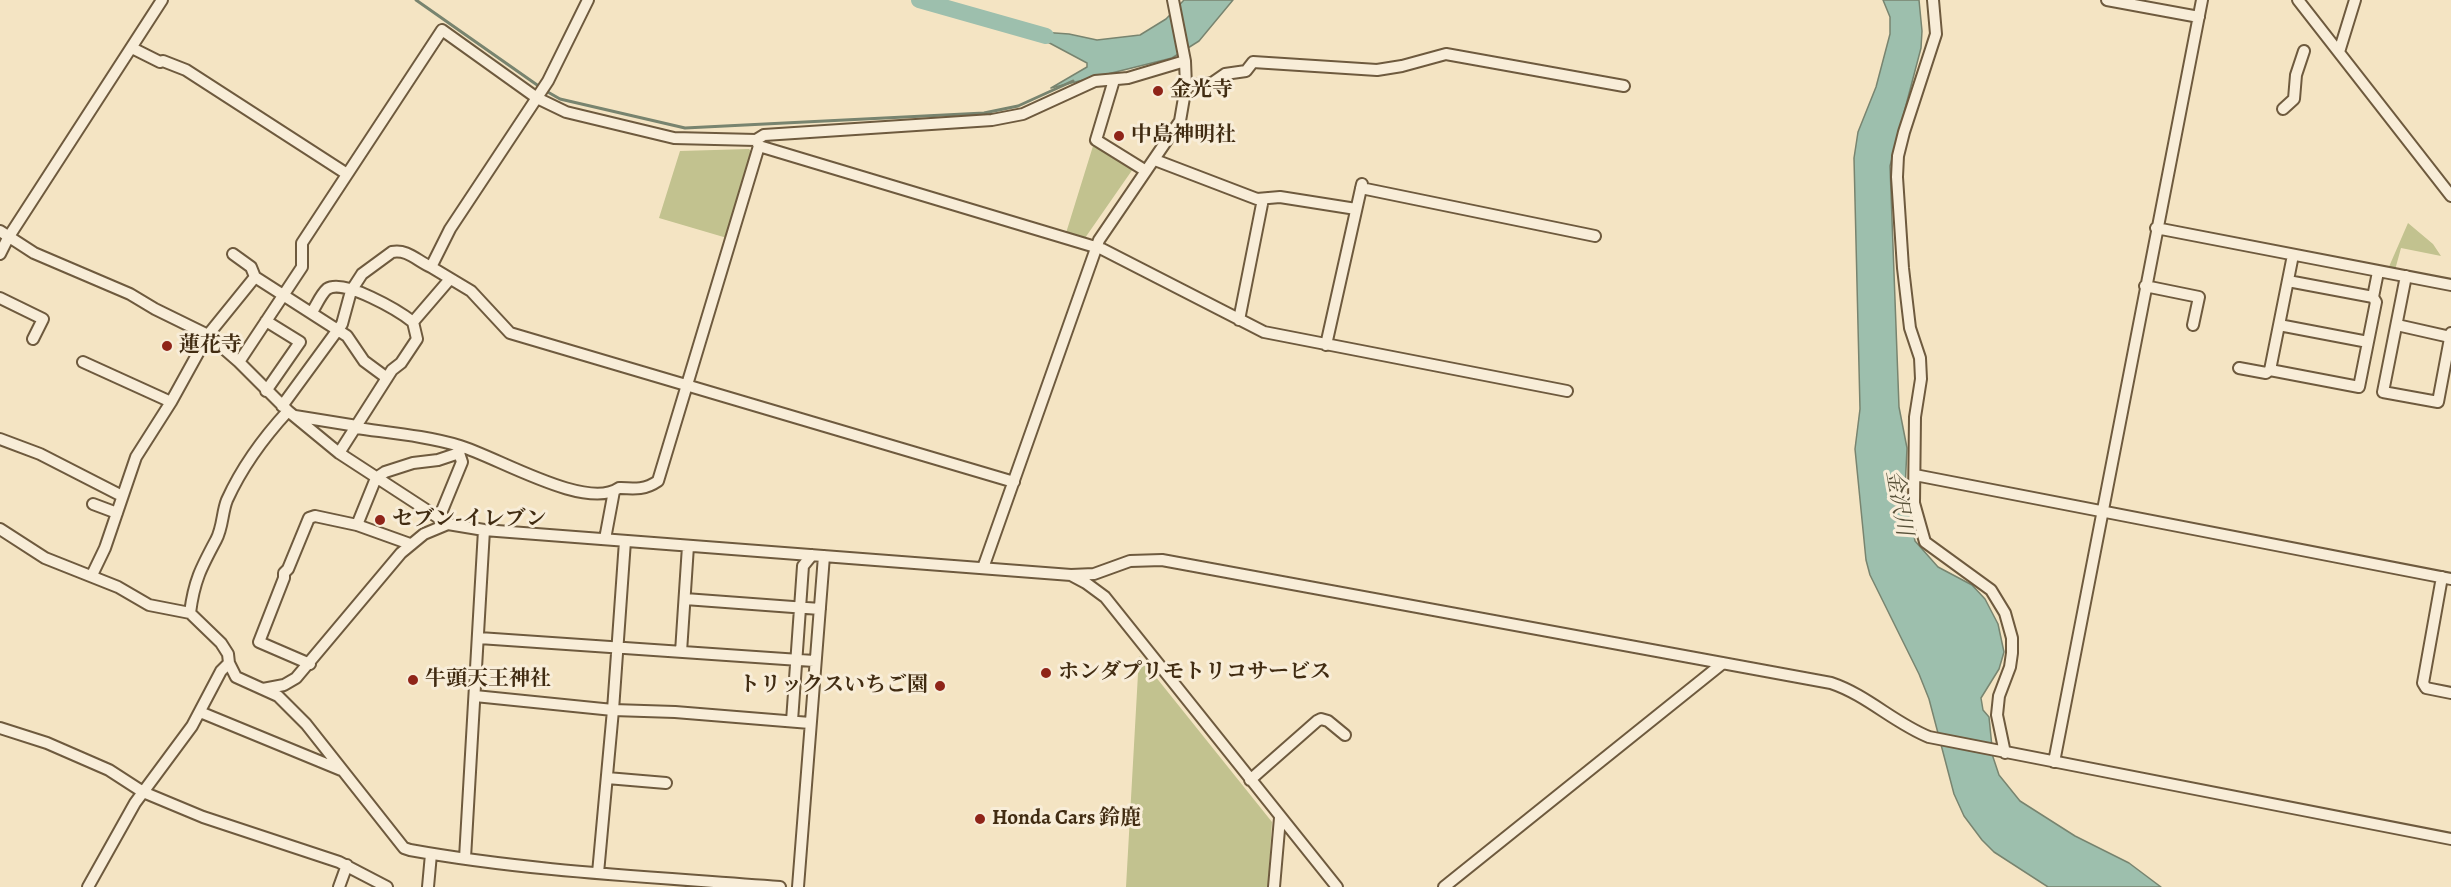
<!DOCTYPE html>
<html>
<head>
<meta charset="utf-8">
<style>
	body { margin:0 }
	canvas { display:block; background:#f4e4c3 }
</style>
</head>
<body>
<canvas width="2451" height="887"></canvas>
<script>
const ctx = document.querySelector('canvas').getContext('2d');
ctx.lineJoin = 'round';
function paint(path, color) {
  ctx.fillStyle = color;
  ctx.fill(path, 'evenodd');
}
function trace(path, color, width, dash) {
  ctx.strokeStyle = color;
  ctx.lineWidth = width;
  ctx.lineCap = dash ? 'butt' : 'round';
  ctx.setLineDash(dash || []);
  ctx.stroke(path);
}
function drawText(font, color, halo, rows, align = 'center') {
  ctx.font = font + ' Alegreya,"Noto Serif JP",serif';
  ctx.lineWidth = 6;
  ctx.setLineDash([]);
  ctx.textBaseline = 'middle';
  ctx.strokeStyle = halo;
  ctx.fillStyle = color;
  for (const [text, x, y, turn = 0] of rows) {
    ctx.save();
    ctx.translate(x, y);
    ctx.rotate((+turn || 0) * Math.PI / 180);
    ctx.textAlign = isNaN(turn) ? turn : align;
    if (halo) ctx.strokeText(text, 0, 0);
    ctx.fillText(text, 0, 0);
    ctx.restore();
  }
}
const green = new Path2D(`
	M1093,146L1104,149L1135,166L1085,238L1066,233Z
	M749,149L753,153L727,238L659,218L680,151Z
	M2408,223L2433,244L2441,256L2401,248L2395,270L2388,269Z
	M1139,656L1272,822L1268,887H1126Z`);
const water = new Path2D(`
	M1184,0H1233L1199,41L1172,58L1051,88L1087,67V63L1027,31L1069,34L1097,40L1140,35L1166,19Z
	M1883,0H1919L1922,31L1921,48L1890,166L1899,407L1907,448L1905,490L1915,541L1938,567L1972,585L1985,599L1998,624L2004,652L1999,669L1981,698L1983,710L1989,717L1993,757L1999,775L2020,801L2075,836L2129,863L2161,887H2048L1994,852L1982,840L1964,816L1954,794L1929,699L1919,674L1870,575L1866,560L1855,449L1860,409L1854,158L1858,132L1876,87L1890,34V17Z`);
const stream = new Path2D(`
	M416,0L540,87
	M546,91L560,99L685,128L984,113L1018,106L1073,81`);
const river = new Path2D(`
	M919,0L1046,36`);
const minor = new Path2D(`
	M588,0L548,81L450,229L431,267L471,291L510,333L1014,482
	M1933,0L1936,34L1904,132L1898,156L1897,177L1903,268L1910,328L1920,358L1921,379L1915,417L1914,503L1925,542L1991,590L2005,613L2012,638V653L2010,667L1999,696L1997,715L2005,753
	M2107,0L2199,17
	M2298,0L2451,196
	M132,48L160,62L163,61L186,70L347,174
	M2339,52L2355,0
	M1114,80L1096,140L1146,171
	M1186,86L1212,83L1225,74L1246,71L1253,62L1377,70L1402,66L1446,54L1624,86
	M2283,109L2294,99L2296,75L2304,51
	M756,140L764,135L992,120L1023,114L1095,81L1128,78L1185,61
	M1155,160L1257,199L1280,197L1356,209
	M1361,188L1595,236
	M2156,228L2451,285
	M0,231L34,253L130,294L155,309L208,335L239,362L288,411L339,453L448,524L484,530L1071,575L1094,574L1130,561L1162,560L1831,683C1867,695 1894,723 1929,737L2451,839
	M0,254L8,238L162,0
	M233,254L251,267L255,277L347,336L364,361L387,378
	M2293,255L2270,370L2359,387L2376,302L2373,297L2378,272
	M2406,276L2383,392L2438,402L2451,333
	M2288,281L2373,297
	M2145,286L2199,297L2193,325
	M0,298L43,319L33,339
	M312,312C316,306 321,294 327,289C344,278 399,311 413,322
	M1239,320L1263,199
	M266,321L300,342L266,391
	M2279,325L2368,342
	M2397,325L2450,337
	M1326,345L1362,184
	M83,362L171,402
	M239,362L302,267V243L442,30L537,98L566,112L674,138L756,140L759,146L1102,249L1264,332L1567,391
	M2239,368L2266,373L2270,370
	M282,406L342,324L351,291L362,274L392,252C408,249 417,261 431,267
	M295,416L357,426
	M356,428C391,433 427,436 460,446C497,457 586,511 619,488C635,489 645,490 658,481L759,146
	M0,439L40,454L122,496
	M339,453L392,370L401,363L417,339L413,322L450,279
	M1915,475L2451,579
	M93,504L117,513
	M439,518L462,462L459,453L461,449
	M357,525L376,478L385,472L413,463L438,460L459,453
	M0,529L45,558L118,587L149,605L190,613L221,643L228,654L229,663L236,677L278,696L306,724L404,848L410,850C532,872 657,877 780,887
	M605,539L614,491
	M983,568L1099,240L1180,121L1186,86L1185,61L1173,0
	M92,575L105,548L136,457L171,402L208,335L255,277
	M1071,575L1086,583L1105,597L1337,887
	M2442,577L2423,683L2426,688L2451,693
	M685,599L820,609
	M190,613C194,581 201,568 216,540C223,527 222,512 227,500C242,467 264,437 288,411
	M479,638L814,661
	M681,652L688,546
	M310,664L259,642L284,578V573L288,569L309,518L315,516L357,525L410,544
	M263,689L284,685L296,678L401,553L424,534L448,524
	M475,696L613,710L675,712L810,723
	M200,712L341,770
	M792,721L803,566L812,555
	M0,728L47,743L109,770L143,792L203,817L339,862L387,887
	M2054,762L2202,0
	M607,778L666,783
	M1250,780L1317,721L1321,719L1328,721L1345,735
	M465,858L484,530
	M598,873L613,710L625,541
	M88,887L135,803L192,726L221,671L229,663
	M339,887L347,865
	M428,887L431,854
	M798,887L824,556
	M1274,887L1280,818
	M1444,887L1723,663`);
const markers = [
	[1158,91,6,"#8f2418"],
	[1119,136,6,"#8f2418"],
	[167,346,6,"#8f2418"],
	[380,520,6,"#8f2418"],
	[1046,673,6,"#8f2418"],
	[413,680,6,"#8f2418"],
	[940,686,6,"#8f2418"],
	[980,819,6,"#8f2418"]
];
const poiNames = [
	["金光寺",1170,91],
	["中島神明社",1131,136],
	["蓮花寺",179,346],
	["セブン-イレブン",392,520],
	["ホンダプリモトリコサービス",1058,673],
	["牛頭天王神社",425,680],
	["トリックスいちご園",928,686,"right"],
	["Honda Cars 鈴鹿",992,819]
];
const waterNames = [
	["金沢川",1898,503,80]
];
paint(green, '#c2c28f');
paint(water, '#9dbfad');
trace(water, '#78846f', 1.5);
trace(stream, '#78846f', 3);
trace(river, '#9dbfad', 16);
trace(minor, '#6e5a3e', 14);
trace(minor, '#f8edd8', 10);
for (const [x, y, r, color] of markers) {
  const dot = new Path2D();
  dot.arc(x, y, r, 0, 2 * Math.PI);
  ctx.fillStyle = color;
  ctx.fill(dot);
  trace(dot, '#f8edd8', 2);
}
drawText('bold 21px', '#412c12', '#f8edd8', poiNames, 'left');
drawText('italic 22px', '#585139', '#f8edd8', waterNames);
</script>
</body>
</html>
